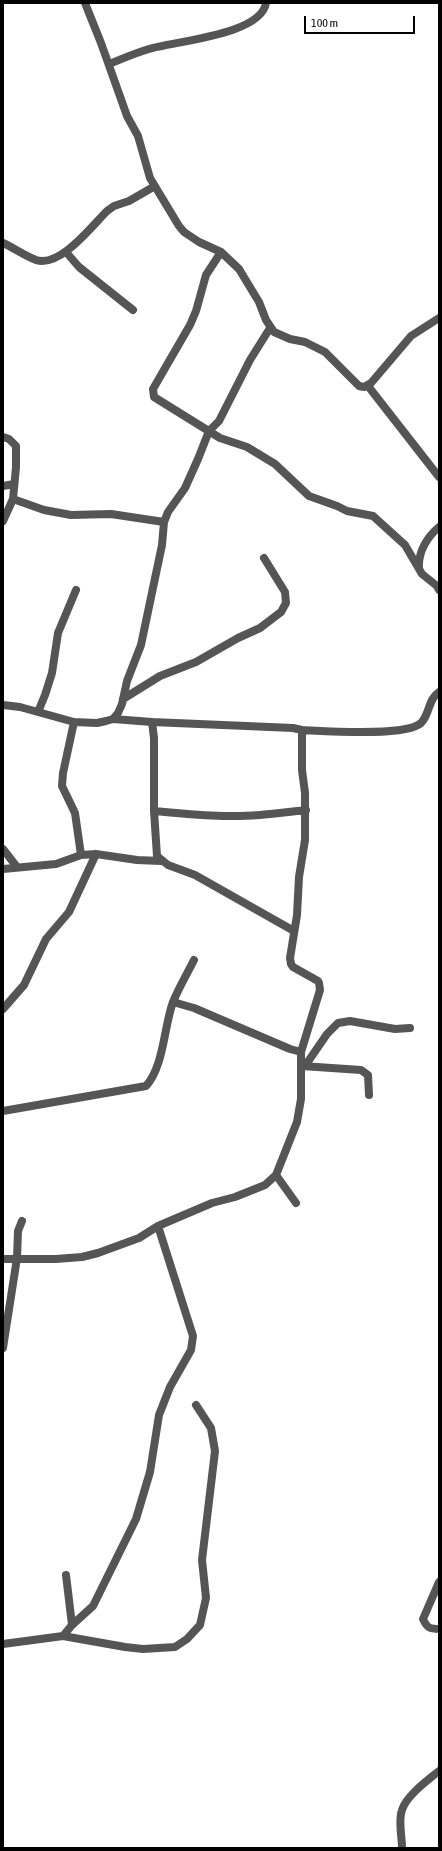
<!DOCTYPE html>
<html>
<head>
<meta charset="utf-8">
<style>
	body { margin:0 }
	#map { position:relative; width:442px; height:1851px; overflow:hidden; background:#fff; font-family:"Asap Condensed",sans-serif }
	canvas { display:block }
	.frame { position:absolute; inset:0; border:4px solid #000; pointer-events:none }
	.scale { position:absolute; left:304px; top:16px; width:111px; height:18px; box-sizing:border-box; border:2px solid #000; border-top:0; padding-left:5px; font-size:12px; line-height:14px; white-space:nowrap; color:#000; -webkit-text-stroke:3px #fff; paint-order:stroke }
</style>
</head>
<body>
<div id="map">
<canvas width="442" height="1851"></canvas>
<div class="frame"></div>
<div class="scale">100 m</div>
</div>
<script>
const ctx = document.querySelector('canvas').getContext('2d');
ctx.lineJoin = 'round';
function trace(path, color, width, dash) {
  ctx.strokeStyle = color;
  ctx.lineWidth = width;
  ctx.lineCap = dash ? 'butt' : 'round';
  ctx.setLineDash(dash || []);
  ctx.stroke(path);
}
const minor = new Path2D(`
	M85,3L101,43L127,116L138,136L150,178L179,226L184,232L199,242L221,252L239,269L259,302L266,320L274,332L290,339L305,342L325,352L359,386L364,387L371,383L411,336L439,318
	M109,64C122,59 135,53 149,49C175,41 261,35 266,3
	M3,243C14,248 25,256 36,260C60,268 92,226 107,211L114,206L129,201L155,186
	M66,252L79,267L133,310
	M221,252L206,275L196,311L190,325L153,389L154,397L220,438L247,447L275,464L309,496L337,506L347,511L373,516L405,545L422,574L437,586L439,590
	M368,386L439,477
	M3,437L9,439L16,446V467L13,499L3,521
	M3,486L14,484
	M13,499L44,510L71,515L111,514L164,522
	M419,568C418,552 427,537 439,527
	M123,699L160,676L196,662L238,638L260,628L281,612L286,603L285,592L264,558
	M3,705L20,707L74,722L97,723L106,721L113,719L118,713L122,704L127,681L141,645L162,545L164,522L168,512L185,488L198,459L209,431L219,421L250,360L270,328
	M38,712L45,695L52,673L58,633L76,590
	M113,719L152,722L293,728L302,730C325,731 406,737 421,723C430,714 428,699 439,692
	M74,722L63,773L62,786L75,813L81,855
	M152,722L154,738V811L157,856L168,865L195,875L294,931
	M154,811C179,813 203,816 228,816C254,817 280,813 306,810
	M3,849L17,867
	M3,869L56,864L81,855L96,854L137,860L161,861
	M173,1002L194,1008L290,1049L301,1052
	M3,1009L24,985L46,939L69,912L96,854
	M302,1066L361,1070L368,1075L369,1095
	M305,1066L327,1034L338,1023L350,1021L395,1029L410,1028
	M3,1111L146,1086C164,1066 164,1026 173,1002C179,987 187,974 194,960
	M276,1175L296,1203
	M3,1259H56L82,1257L98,1253L139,1238L158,1226L212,1203L235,1197L265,1185L276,1175L297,1122L301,1099V1052L320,990L319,983L318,981L293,967L291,964L290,958L297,915L299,877L305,840V793L302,770V730
	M3,1348L17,1258L18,1231L22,1221
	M66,1575L72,1625
	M439,1582L423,1619C427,1628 430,1629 439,1629
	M63,1636L72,1625L93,1606L136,1519L150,1472L159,1415L170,1387L191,1350L193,1336L158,1226
	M3,1644L63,1636L125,1647L143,1649L175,1647L187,1639L200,1625L206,1598L202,1560L215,1451L211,1428L196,1405
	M402,1848C402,1836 398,1821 402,1810C406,1796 428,1780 439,1771`);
trace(minor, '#555', 8);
</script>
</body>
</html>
